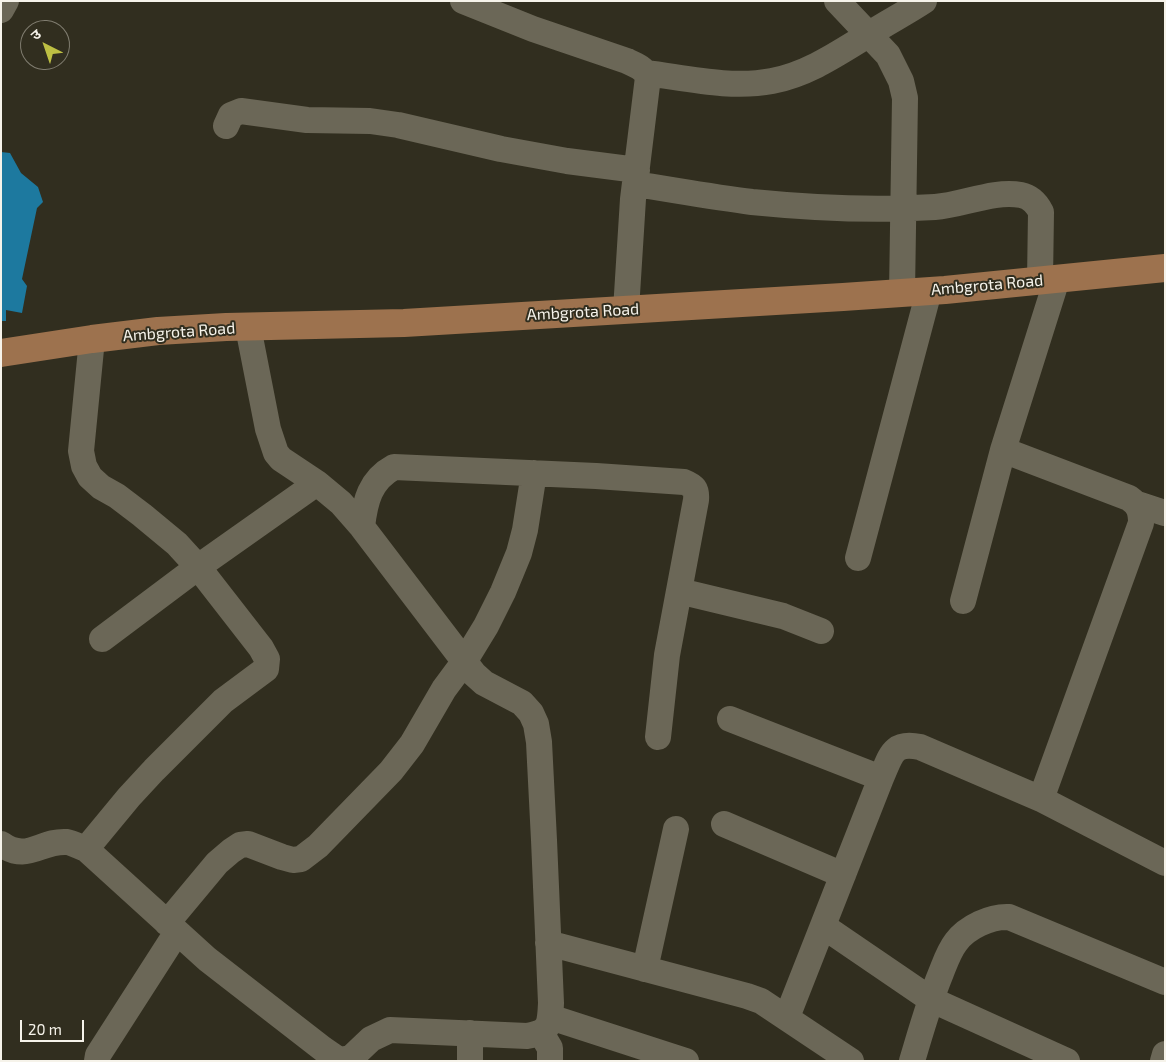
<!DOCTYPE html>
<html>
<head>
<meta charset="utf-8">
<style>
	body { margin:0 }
	#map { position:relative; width:1166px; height:1062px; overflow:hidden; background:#312e1f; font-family:"Exo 2","Noto Sans Devanagari",sans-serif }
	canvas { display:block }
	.frame { position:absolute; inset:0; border:2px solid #f6f3ea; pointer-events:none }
	.north { position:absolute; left:20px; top:20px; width:50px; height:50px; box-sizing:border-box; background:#312e1f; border:1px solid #807d70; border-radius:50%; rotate:319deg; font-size:14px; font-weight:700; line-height:20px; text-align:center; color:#f6f3ea }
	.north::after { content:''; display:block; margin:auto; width:18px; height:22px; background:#bdbf43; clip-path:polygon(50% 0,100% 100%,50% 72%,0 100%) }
	.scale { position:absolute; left:20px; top:1020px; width:64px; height:22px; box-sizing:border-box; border:2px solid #f6f3ea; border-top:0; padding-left:6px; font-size:15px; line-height:18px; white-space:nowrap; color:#f6f3ea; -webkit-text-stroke:4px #312e1f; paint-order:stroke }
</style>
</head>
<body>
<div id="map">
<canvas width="1166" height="1062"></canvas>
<div class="frame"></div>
<div class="north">उ</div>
<div class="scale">20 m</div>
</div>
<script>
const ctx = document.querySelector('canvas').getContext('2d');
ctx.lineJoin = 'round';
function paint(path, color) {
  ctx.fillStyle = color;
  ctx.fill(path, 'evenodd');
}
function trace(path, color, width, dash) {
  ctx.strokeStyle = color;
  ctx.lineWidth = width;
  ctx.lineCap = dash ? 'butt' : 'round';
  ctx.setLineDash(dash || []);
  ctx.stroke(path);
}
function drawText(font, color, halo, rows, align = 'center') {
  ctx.font = font + ' "Exo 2",sans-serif';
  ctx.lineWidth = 4;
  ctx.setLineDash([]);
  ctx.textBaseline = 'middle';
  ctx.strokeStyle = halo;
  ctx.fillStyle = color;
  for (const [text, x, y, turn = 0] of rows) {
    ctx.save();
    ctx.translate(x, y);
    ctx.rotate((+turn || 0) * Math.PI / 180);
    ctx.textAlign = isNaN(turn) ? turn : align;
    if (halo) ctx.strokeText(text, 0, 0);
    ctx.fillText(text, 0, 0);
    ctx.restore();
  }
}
const water = new Path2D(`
	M1,152L10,153L21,173L38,187L43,202L37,208L22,279L27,286L22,313L6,310V321H1Z`);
const minor = new Path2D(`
	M463,1L533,29L627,61C636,65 644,68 648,77L633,199L626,310
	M837,1L888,55L901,81L905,98L902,293
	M1,10L6,1
	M646,73C686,78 731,89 772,81C808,74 837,54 868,35C886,23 906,13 924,1
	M226,126L231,115L241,111L307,120L370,121L398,125L501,149L567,161L637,170
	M635,184C674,190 713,197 752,202C812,208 874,211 935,207C963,205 993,190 1021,195C1031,197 1037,204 1041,212L1040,280
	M1003,450L1129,498C1139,505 1141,511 1141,523L1041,799L1165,863
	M1137,504L1165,513
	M362,527C365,501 370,480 394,467L596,476L684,482C694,486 697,489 696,500L667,655L658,737
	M858,558L929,291
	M679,591L783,616L821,631
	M963,601L1003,450L1057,279
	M102,639L198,567L317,483
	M730,719L881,778
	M724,824L843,875
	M1,844C28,863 40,840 67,842C73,843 80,847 86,849L207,959L323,1049L339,1060L351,1058L371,1039L390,1030L527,1036C550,1032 550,1025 551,1003L544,840L539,742L536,724L531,713L522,703L484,683L474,674L362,527L341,503L317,483L281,459L276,453L268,429L248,327
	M86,849L129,797L154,770L223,701L266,669L267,659L261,648L198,567L177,544L142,515L117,496L101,487L90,477L84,466L81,451L92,339
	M167,923L217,863L231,851L240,845L248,844L282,857L293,860L301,859L318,846L391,771L412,744L444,689L464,662L486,626L503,592L519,553L525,530L534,473
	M823,926L930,999L1067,1061
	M548,943L747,996L761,1001L851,1061
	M645,969L676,829
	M550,1017L686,1061
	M787,1017L881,778C891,756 892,741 920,747L1041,799
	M470,1033V1061
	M541,1033L550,1048V1061
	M97,1061L98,1055L177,932
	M912,1061C921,1031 929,1002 941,973C945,963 949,951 956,942C967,927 991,916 1009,917L1165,982
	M1163,1061L1165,1054`);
const major = new Path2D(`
	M1,353L92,339L158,331L226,327L404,323L843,297L945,290L1165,268`);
const streetNames = [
	["Ambgrota Road",987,285,-5],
	["Ambgrota Road",583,312,-3],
	["Ambgrota Road",179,332,-4]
];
paint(water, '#1d799f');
trace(minor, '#6b6757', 26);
trace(major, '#9d724e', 28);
drawText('16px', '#f6f3ea', '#312e1f', streetNames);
</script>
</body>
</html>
